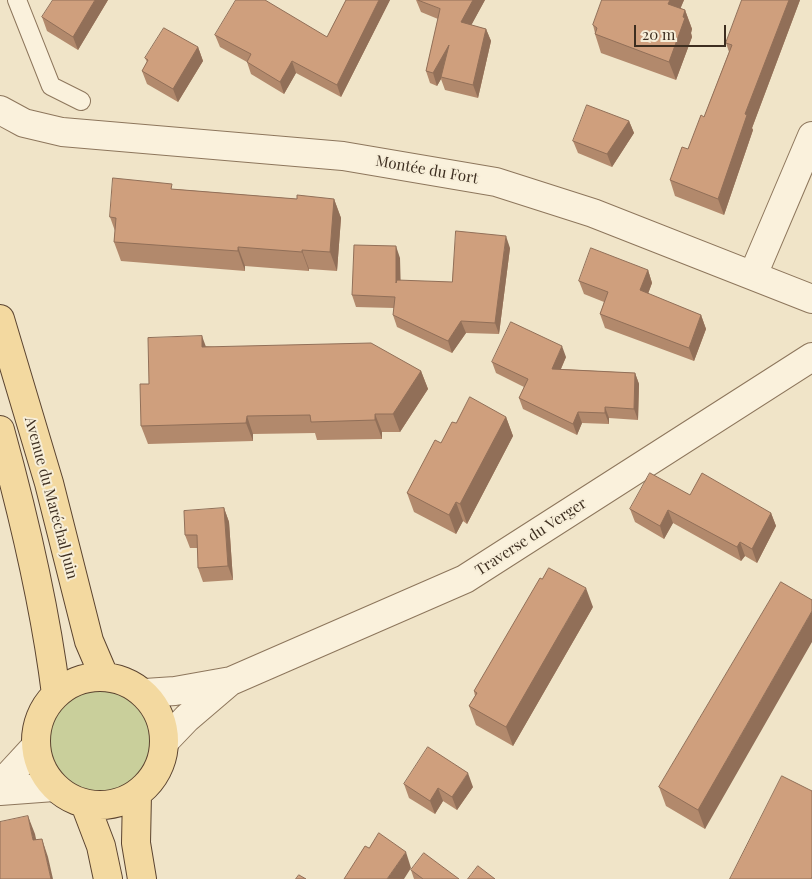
<!DOCTYPE html>
<html>
<head>
<meta charset="utf-8">
<style>
	body { margin:0 }
	#map { position:relative; width:812px; height:879px; overflow:hidden; background:#f0e4c8; font-family:"Playfair Display",serif }
	canvas { display:block }
	.scale { position:absolute; left:634px; top:25px; width:92px; height:22px; box-sizing:border-box; border:2px solid #3d2e20; border-top:0; padding-left:6px; font-size:15px; line-height:18px; white-space:nowrap; color:#3d2e20; -webkit-text-stroke:4px #f7eed8; paint-order:stroke }
</style>
</head>
<body>
<div id="map">
<canvas width="812" height="879"></canvas>
<div class="scale">20 m</div>
</div>
<script>
const ctx = document.querySelector('canvas').getContext('2d');
ctx.lineJoin = 'round';
function paint(path, color) {
  ctx.fillStyle = color;
  ctx.fill(path, 'evenodd');
}
function trace(path, color, width, dash) {
  ctx.strokeStyle = color;
  ctx.lineWidth = width;
  ctx.lineCap = dash ? 'butt' : 'round';
  ctx.setLineDash(dash || []);
  ctx.stroke(path);
}
function drawText(font, color, halo, rows, align = 'center') {
  ctx.font = font + ' "Playfair Display",serif';
  ctx.lineWidth = 4;
  ctx.setLineDash([]);
  ctx.textBaseline = 'middle';
  ctx.strokeStyle = halo;
  ctx.fillStyle = color;
  for (const [text, x, y, turn = 0] of rows) {
    ctx.save();
    ctx.translate(x, y);
    ctx.rotate((+turn || 0) * Math.PI / 180);
    ctx.textAlign = isNaN(turn) ? turn : align;
    if (halo) ctx.strokeText(text, 0, 0);
    ctx.fillText(text, 0, 0);
    ctx.restore();
  }
}
const green = new Path2D(`
	M36 741a64 64 0 1 1 128 0a64 64 0 1 1-128 0Z`);
const service = new Path2D(`
	M17,0L51,86L81,101`);
const minor = new Path2D(`
	M753,275L812,136`);
const tertiary = new Path2D(`
	M0,110L24,123L62,132L343,156L496,182L593,213L812,299
	M145,693L175,691L231,681L465,579L812,357
	M165,741L187,718L228,683
	M0,785L36,746
	M0,791L54,787`);
const primary = new Path2D(`
	M0,319L49,483L89,641L104,676
	M0,430C24,517 45,605 56,694
	M36 741a64 64 0 1 1 128 0a64 64 0 1 1-128 0Z
	M137,794L136,843L142,879
	M85,804L101,846L108,879`);
const wall = new Path2D(`
	M108,0L78,50L47,31L42,17Z
	M346,0H390L341,97L296,73L284,94L251,74L247,62L220,47L215,35L327,37Z
	M416,0H485L471,25L486,29L491,41L478,98L445,90L441,79L437,86L430,83L426,71L438,19L421,12Z
	M602,0H684L680,8L685,10L692,29L691,33L692,37L676,80L601,53L595,34V33L593,25Z
	M742,0H800L752,128L753,130L724,215L675,196L670,180L688,149L704,117L729,52L726,43Z
	M198,47L203,61L178,102L147,84L142,71L147,62L145,58Z
	M629,121L634,133L612,167L578,153L573,141Z
	M174,189L297,199H334L341,218L337,271L309,269V271L245,266V271L121,261L114,242L115,231L110,217Z
	M510,248L499,334L466,333L452,353L397,327L393,315L394,308L356,307L352,295L400,258V281L452,282Z
	M648,270L652,283L648,294L701,315L706,329L694,361L605,328L600,314L604,302L584,294L579,281Z
	M206,346L421,371L428,389L400,432H382V439L317,440L315,433L253,434V441L148,444L141,426L149,384Z
	M566,357L561,369L635,373L639,384L638,420L609,418V424L582,423L577,435L523,409L519,398L524,387L496,373L492,362Z
	M506,417L513,436L467,524L463,521L456,534L414,512L407,493L441,443L456,423Z
	M224,508L229,522L233,580L203,582L198,568V548H190L185,535Z
	M630,509L771,513L776,526L757,563L745,556L741,561L673,523L664,539L635,522Z
	M781,582L705,829L666,806L659,787Z
	M593,607L513,746L476,725L469,706L475,696L474,691Z
	M404,784L473,787L457,810L443,801L435,814L409,798Z
	M411,870L459,879H414Z`);
const shadedWall = new Path2D(`
	M95,0H108L78,50L73,37Z
	M379,0H390L341,97L337,85Z
	M473,0H485L466,35L461,22Z
	M670,0H684L675,22L668,4Z
	M789,0H800L752,128L753,130L724,215L718,199L745,114Z
	M685,10L692,29L691,33L692,37L676,80L669,62Z
	M486,29L491,41L478,98L473,85Z
	M449,45L441,77V79L437,86L433,73Z
	M198,47L203,61L178,102L173,89Z
	M292,61L296,73L284,94L280,82Z
	M629,121L634,133L612,167L607,154Z
	M334,199L341,218L337,271L330,252Z
	M506,236L510,248L499,334L495,323Z
	M396,246L400,258L401,294L396,283Z
	M238,247L245,266V271L238,251Z
	M302,250L309,269V271L302,252Z
	M648,270L652,283L644,304L640,290Z
	M701,315L706,329L694,361L689,348Z
	M461,321L466,333L452,353L448,341Z
	M202,336L209,355L202,347Z
	M562,346L566,357L556,380L552,369Z
	M421,371L428,389L400,432L393,414Z
	M635,373L639,384L638,420L634,409Z
	M605,407L609,418V424L605,413Z
	M578,412L582,423L577,435L573,424Z
	M375,414L382,432V439L375,420Z
	M247,416L253,434V441L246,423Z
	M506,417L513,436L467,524L460,504Z
	M456,502L463,521L456,534L449,515Z
	M224,508L229,522L233,580L228,566Z
	M668,510L673,523L664,539L660,526Z
	M771,513L776,526L757,563L752,549Z
	M740,542L745,556L741,561L737,547Z
	M586,588L593,607L513,746L506,727Z
	M812,611V642L705,829L698,810Z
	M468,773L473,787L457,810L452,797Z
	M438,788L443,801L435,814L430,801Z
	M28,816L35,834L40,858L33,840Z
	M42,839L48,857L53,879H51Z
	M406,852L411,868L404,879H387Z`);
const building = new Path2D(`
	M53,0H95L73,37L42,17Z
	M236,0H265L327,37L346,0H379L337,85L292,61L280,82L247,62L251,54L215,35Z
	M418,0H473L461,22L486,29L473,85L441,77L449,45L433,73L426,71L440,9Z
	M602,0H670L668,4L685,10L683,17L685,18L669,62L595,34L597,28L593,25Z
	M742,0H789L745,114L747,115L718,199L670,180L682,147L688,149L701,115L704,117L732,45L726,43Z
	M164,28L198,47L173,89L142,71L148,60L145,58Z
	M587,105L629,121L607,154L573,141Z
	M113,178L172,184L171,189L297,199V195L334,199L330,252L302,250V252L238,247V251L114,242L116,218L110,217Z
	M456,231L506,236L495,323L461,321L448,341L393,315L395,297L352,295L354,245L396,246V283L397,280L452,282Z
	M591,248L648,270L640,290L701,315L689,348L600,314L608,292L579,281Z
	M511,322L562,346L552,369L635,373L634,409L605,407V413L578,412L573,424L519,398L528,379L492,362Z
	M202,336V347L371,343L421,371L393,414H375V420L311,422L310,415L247,416L246,423L141,426L140,384H149L148,338Z
	M470,397L506,417L460,504L456,502L449,515L407,493L435,440L441,443L452,422L456,423Z
	M650,473L690,495L702,473L771,513L752,549L740,542L737,547L668,510L660,526L630,509Z
	M224,508L228,566L198,568L197,535H185L184,511Z
	M549,568L586,588L506,727L469,706L477,693L474,691L540,578L542,579Z
	M781,582L812,600V611L698,810L659,787Z
	M428,747L468,773L452,797L438,788L430,801L404,784Z
	M782,776L812,791V877L811,879H730Z
	M28,816L33,840L42,839L51,879H0V822Z
	M379,833L406,852L387,879H344L365,846L369,848Z
	M424,853L459,879H423L411,870Z
	M478,866L495,879H468Z
	M299,875L306,879H296Z`);
const streetNames = [
	["Montée du Fort",427,170,10],
	["Avenue du Maréchal Juin",51,498,75],
	["Traverse du Verger",531,537,-33]
];
paint(green, '#c9cf9b');
trace(service, '#8d765c', 20);
trace(minor, '#8d765c', 30);
trace(tertiary, '#8d765c', 30);
trace(primary, '#5b4430', 30);
trace(service, '#faf1dc', 18);
trace(minor, '#faf1dc', 28);
trace(tertiary, '#faf1dc', 28);
trace(primary, '#f3d9a0', 28);
paint(wall, '#b2896c');
paint(shadedWall, '#916f58');
paint(building, '#cf9f7d');
trace(building, '#916f58', 1);
drawText('15px', '#3d2e20', '#f7eed8', streetNames);
</script>
</body>
</html>
